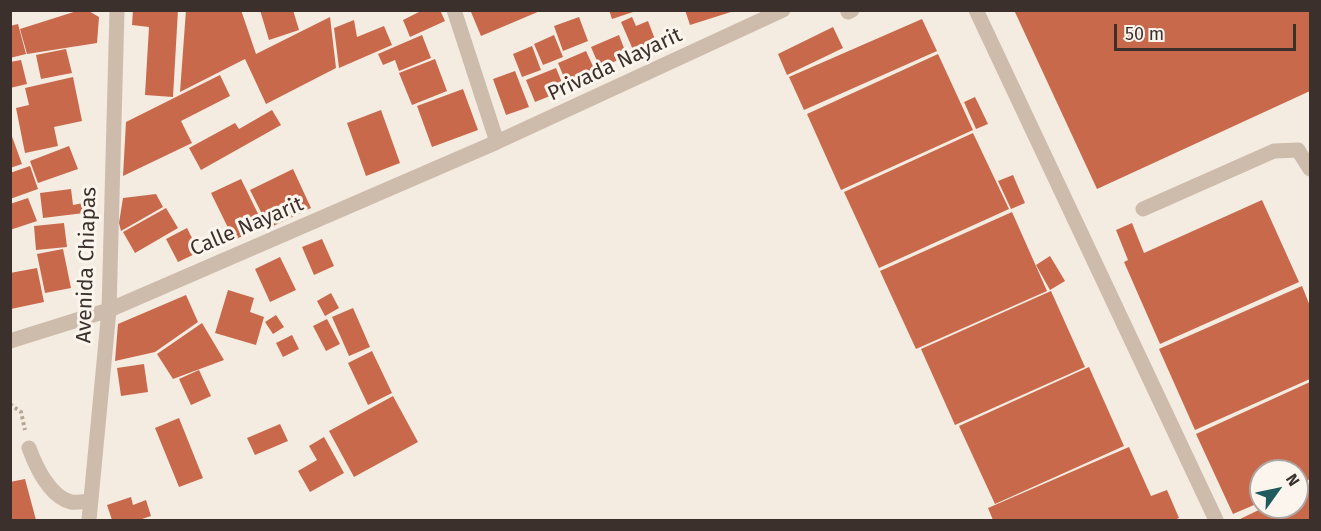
<!DOCTYPE html>
<html>
<head>
<meta charset="utf-8">
<style>
	body { margin:0 }
	#map { position:relative; width:1321px; height:531px; overflow:hidden; background:#f4ebe1; font-family:"Fira Sans",sans-serif }
	canvas { display:block }
	.frame { position:absolute; inset:0; border:12px solid #3b302b; pointer-events:none }
	.north { position:absolute; left:1249px; top:459px; width:60px; height:60px; box-sizing:border-box; background:#fbf5ee; border:2px solid #aea6a0; border-radius:50%; rotate:57deg; font-size:16px; font-weight:700; line-height:24px; text-align:center; color:#3b302b }
	.north::after { content:''; display:block; margin:auto; width:21px; height:27px; background:#1f5a5e; clip-path:polygon(50% 0,100% 100%,50% 72%,0 100%) }
	.scale { position:absolute; left:1114px; top:24px; width:182px; height:27px; box-sizing:border-box; border:3px solid #3b302b; border-top:0; padding-left:8px; font-size:18px; line-height:21px; white-space:nowrap; color:#3b302b; -webkit-text-stroke:4px #fbf5ee; paint-order:stroke }
</style>
</head>
<body>
<div id="map">
<canvas width="1321" height="531"></canvas>
<div class="frame"></div>
<div class="north">N</div>
<div class="scale">50 m</div>
</div>
<script>
const ctx = document.querySelector('canvas').getContext('2d');
ctx.lineJoin = 'round';
function paint(path, color) {
  ctx.fillStyle = color;
  ctx.fill(path, 'evenodd');
}
function trace(path, color, width, dash) {
  ctx.strokeStyle = color;
  ctx.lineWidth = width;
  ctx.lineCap = dash ? 'butt' : 'round';
  ctx.setLineDash(dash || []);
  ctx.stroke(path);
}
function drawText(font, color, halo, rows, align = 'center') {
  ctx.font = font + ' "Fira Sans",sans-serif';
  ctx.lineWidth = 6;
  ctx.setLineDash([]);
  ctx.textBaseline = 'middle';
  ctx.strokeStyle = halo;
  ctx.fillStyle = color;
  for (const [text, x, y, turn = 0] of rows) {
    ctx.save();
    ctx.translate(x, y);
    ctx.rotate((+turn || 0) * Math.PI / 180);
    ctx.textAlign = isNaN(turn) ? turn : align;
    if (halo) ctx.strokeText(text, 0, 0);
    ctx.fillText(text, 0, 0);
    ctx.restore();
  }
}
const building = new Path2D(`
	M80,10H87L99,17L97,43L27,54L20,29Z
	M133,10H178L173,97L145,95L149,27L132,25Z
	M186,10H241L256,54L330,17L336,68L266,104L245,59L180,92Z
	M260,10H293L299,30L269,40Z
	M423,10H440L445,21L410,37L403,20Z
	M476,10H540V11L481,36L471,12Z
	M609,10H636V11L612,19Z
	M685,10H734V11L690,25Z
	M1014,10H1310V91L1097,189Z
	M579,17L588,41L563,51L554,26Z
	M632,17L636,26L648,21L656,42L634,52L621,22Z
	M922,19L937,51L804,110L789,77Z
	M354,20L357,37L384,26L392,45L339,68L334,28Z
	M18,24L26,54L10,58V26Z
	M833,27L843,48L787,75L778,54Z
	M422,35L431,58L399,71L395,60L383,65L378,54Z
	M554,35L563,57L543,65L534,44Z
	M619,35L627,56L600,68L591,47Z
	M532,46L541,70L522,77L513,54Z
	M66,49L72,73L41,79L36,55Z
	M586,51L597,75L568,87L558,63Z
	M938,54L973,130L841,190L807,114Z
	M435,59L447,91L412,105L399,73Z
	M21,60L27,84L10,88V62Z
	M556,68L565,90L535,102L526,80Z
	M515,71L529,107L506,115L493,79Z
	M220,75L230,96L181,121L192,143L123,176L126,122Z
	M73,77L82,121L54,127L58,146L25,153L16,108L29,105L25,88Z
	M463,89L478,130L432,147L417,106Z
	M975,97L988,124L976,129L964,102Z
	M272,110L281,125L201,170L189,148L235,123L239,129Z
	M381,110L400,163L366,176L347,123Z
	M10,131L22,164L10,168Z
	M973,133L1009,209L879,268L844,192Z
	M69,146L78,169L38,183L30,161Z
	M30,166L38,189L10,199V173Z
	M293,169L311,208L269,228L250,190Z
	M1013,175L1025,203L1011,209L998,181Z
	M241,179L264,226L234,240L211,193Z
	M71,189L73,205L83,203L84,213L43,218L40,193Z
	M156,194L163,207L121,231L119,223L123,198Z
	M28,198L37,221L10,230V204Z
	M1262,200L1299,282L1160,344L1124,262L1128,260L1116,230L1132,223L1144,253Z
	M166,208L178,228L135,253L123,232Z
	M1012,212L1047,291L916,349L880,271Z
	M64,223L67,247L36,250L34,226Z
	M187,228L199,252L178,262L166,239Z
	M322,239L334,266L314,275L302,247Z
	M63,249L71,288L45,293L37,254Z
	M1050,256L1065,281L1050,290L1036,265Z
	M280,257L296,290L270,302L255,269Z
	M37,268L44,302L11,309L10,273Z
	M1302,286L1310,306V379L1195,430L1159,349Z
	M228,290L254,298L250,312L264,317L256,345L215,333Z
	M1051,291L1085,367L955,425L921,349Z
	M331,293L339,308L325,316L317,301Z
	M186,295L198,322L155,352L115,361L118,324Z
	M353,308L370,347L349,356L332,317Z
	M276,315L284,327L273,334L265,322Z
	M327,319L340,344L326,351L313,326Z
	M202,323L224,360L173,379L157,354Z
	M292,335L299,349L283,357L276,343Z
	M372,351L392,393L368,405L348,363Z
	M144,364L148,392L121,396L117,368Z
	M1089,367L1124,446L995,504L959,426Z
	M199,370L211,396L191,405L179,379Z
	M1310,382V479L1297,486V471H1261V502L1233,514L1196,434Z
	M393,396L418,442L354,477L329,431Z
	M179,418L203,478L179,487L155,428Z
	M280,424L288,441L255,455L247,438Z
	M324,437L344,473L310,492L298,471L317,460L309,446Z
	M1129,447L1151,496L1167,490L1179,518L1174,520H993L988,508Z
	M25,479L36,520H10V482Z
	M1310,485V520H1238L1265,507H1297V492Z
	M131,497L133,505L146,500L151,516L139,520H112L107,505Z`);
const path = new Path2D(`
	M10,404L21,412L25,430`);
const minor = new Path2D(`
	M454,10L497,142
	M976,10L1216,520
	M848,12L852,10
	M1143,209L1274,151L1298,150L1310,169
	M10,341L109,310L497,142L783,10
	M29,448C36,467 50,497 71,502C77,503 85,501 91,501
	M89,520L109,310L117,10`);
const streetNames = [
	["Privada Nayarit",615,65,-25],
	["Calle Nayarit",247,227,-23],
	["Avenida Chiapas",87,265,-88]
];
paint(building, '#c8694b');
trace(path, '#b9a596', 4, [3, 3]);
trace(minor, '#cdbbac', 15);
drawText('21px', '#3b302b', '#fbf5ee', streetNames);
</script>
</body>
</html>
